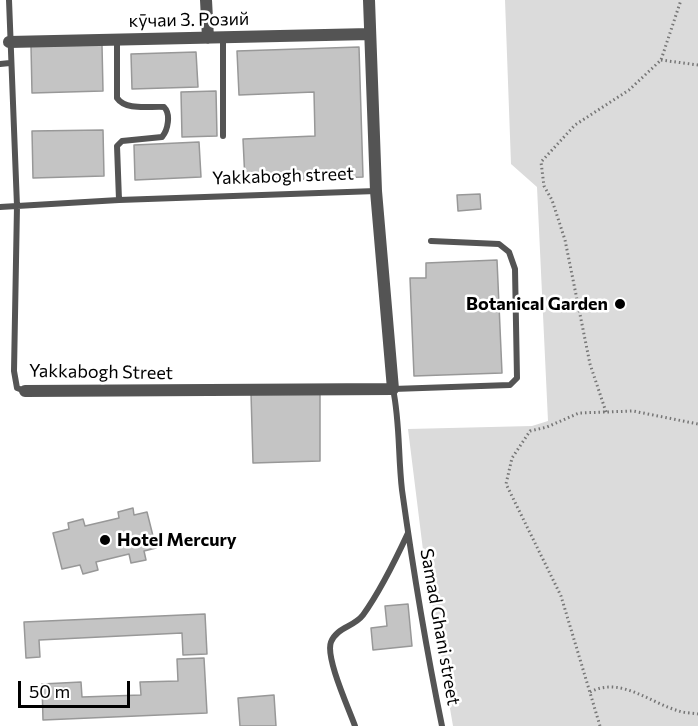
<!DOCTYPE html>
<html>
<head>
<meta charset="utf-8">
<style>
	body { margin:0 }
	#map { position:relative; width:698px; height:726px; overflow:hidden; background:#fff; font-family:Commissioner,sans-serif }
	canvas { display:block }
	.scale { position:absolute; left:18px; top:681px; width:112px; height:27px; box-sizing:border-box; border:3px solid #000; border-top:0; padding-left:8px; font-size:18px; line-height:21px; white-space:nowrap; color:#000; -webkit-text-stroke:4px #fff; paint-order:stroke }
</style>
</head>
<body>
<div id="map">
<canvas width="698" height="726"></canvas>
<div class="scale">50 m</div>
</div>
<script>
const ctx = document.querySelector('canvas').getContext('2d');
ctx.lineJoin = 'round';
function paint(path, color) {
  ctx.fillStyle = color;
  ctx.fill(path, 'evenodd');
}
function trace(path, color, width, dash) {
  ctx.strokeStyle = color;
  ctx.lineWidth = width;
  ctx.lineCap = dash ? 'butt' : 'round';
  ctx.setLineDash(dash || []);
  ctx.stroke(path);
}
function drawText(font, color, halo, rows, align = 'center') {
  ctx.font = font + ' Commissioner,sans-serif';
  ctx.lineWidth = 5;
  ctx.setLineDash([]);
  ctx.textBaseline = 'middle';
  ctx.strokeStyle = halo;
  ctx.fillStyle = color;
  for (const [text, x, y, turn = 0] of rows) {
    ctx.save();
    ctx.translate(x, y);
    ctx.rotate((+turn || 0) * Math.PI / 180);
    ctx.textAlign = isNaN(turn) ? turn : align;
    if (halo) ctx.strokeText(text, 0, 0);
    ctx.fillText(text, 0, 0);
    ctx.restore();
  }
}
const green = new Path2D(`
	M505,0H698V726H453L423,550L408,429L532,426L548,421L537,187L511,164Z`);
const building = new Path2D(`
	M102,45L103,91L32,93L31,46Z
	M359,47L363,177L245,181L243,139L315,136L314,92L239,95L237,51Z
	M196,52L198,87L132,89L131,54Z
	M216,91L217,136L182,137L181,92Z
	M103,130L104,176L33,178L32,131Z
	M199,142L201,177L135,180L134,145Z
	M480,194L481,209L458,211L457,195Z
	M497,260L502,373L414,376L410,278H426V263Z
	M320,391V461L253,463L251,393Z
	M133,508L134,515L147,512L156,548L144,551L146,560L131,563L129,554L96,562L98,570L83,574L80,565L62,569L53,533L69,529L68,523L83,519L85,526L119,518L118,512Z
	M408,604L412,646L373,650L371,628L387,626L385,606Z
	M205,614L207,654L183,655L182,633L39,640L40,657L26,658L24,622Z
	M204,658L207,713L43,720L42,684L81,682L82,697L141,695L140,682L178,681L177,659Z
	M274,695L276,726H240L238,698Z`);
const path = new Path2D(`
	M661,60L698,65
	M606,412L590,364L565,240L552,200L544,186L541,162L575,125L629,90L661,60L681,0
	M590,692C621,676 650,703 679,711C685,713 692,713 698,714
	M600,726L561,596L506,484L512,458L530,431L547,427L579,413L633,411L698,424`);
const lane = new Path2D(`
	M9,0L17,206L14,371L17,388L25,391
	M223,38V136
	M117,40V98C126,111 149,106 164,107C171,114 168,130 162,137L122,141L117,146L119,200
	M0,64L10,63
	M0,207L119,200L376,191
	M431,241L499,244L509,252L515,269L517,378L510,385L393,389C400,422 398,456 402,490C413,569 426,648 442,726
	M355,726C349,709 325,657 331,642C337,627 354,627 363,615C381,590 395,561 408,533`);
const street = new Path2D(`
	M206,0L208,38
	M9,42L370,34
	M25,391L393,389L376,191L369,0`);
const markers = [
	[620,304,6,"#000"],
	[105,540,6,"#000"]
];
const streetNames = [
	["кӯчаи З. Розий",189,20,-1],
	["Yakkabogh street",283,176,-2],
	["Yakkabogh Street",101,372,1],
	["Samad Ghani street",440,627,80]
];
const poiNames = [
	["Botanical Garden",608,304],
	["Hotel Mercury",117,540,"left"]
];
paint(green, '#dbdbdb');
paint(building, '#c4c4c4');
trace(building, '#989898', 1.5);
trace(path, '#767676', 3, [1.5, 3]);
trace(lane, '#545454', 6);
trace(street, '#545454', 12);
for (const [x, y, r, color] of markers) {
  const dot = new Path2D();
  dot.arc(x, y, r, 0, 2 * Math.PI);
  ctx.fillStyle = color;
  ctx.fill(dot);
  trace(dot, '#fff', 2);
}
drawText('18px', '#000', '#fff', streetNames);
drawText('bold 18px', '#000', '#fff', poiNames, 'right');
</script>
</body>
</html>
